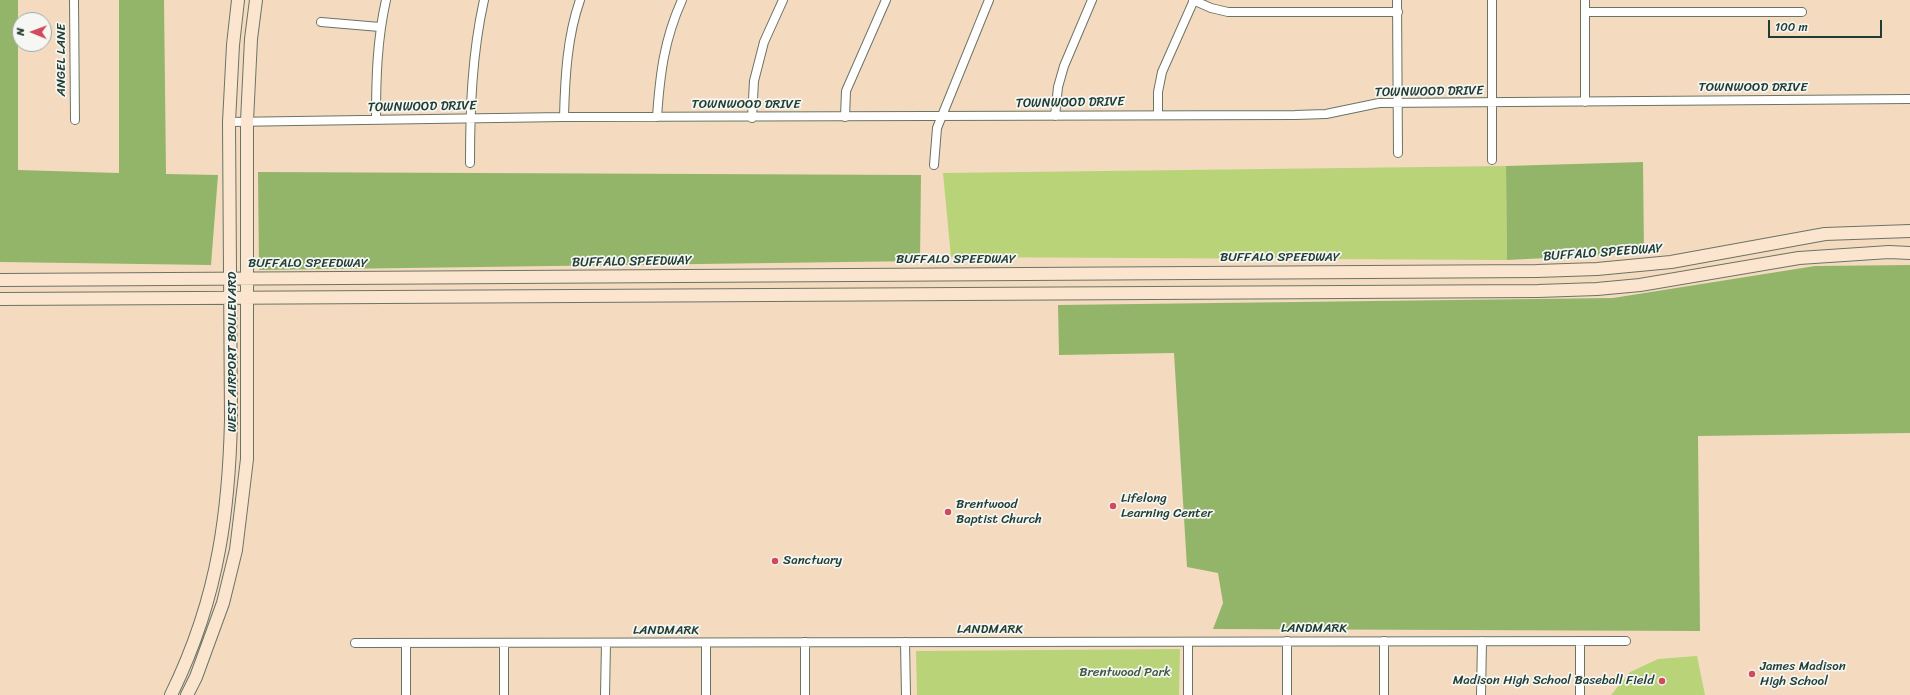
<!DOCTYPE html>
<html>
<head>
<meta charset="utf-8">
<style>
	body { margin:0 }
	#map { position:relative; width:1910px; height:695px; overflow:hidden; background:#f4dbc0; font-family:Sriracha,sans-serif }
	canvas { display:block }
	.north { position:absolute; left:12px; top:12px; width:40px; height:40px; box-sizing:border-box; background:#f6f6f2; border:1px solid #a0aca6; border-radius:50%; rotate:271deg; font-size:11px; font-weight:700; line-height:16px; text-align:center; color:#1f3d34 }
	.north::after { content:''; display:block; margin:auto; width:14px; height:18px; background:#d1495b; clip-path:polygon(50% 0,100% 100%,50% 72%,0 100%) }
	.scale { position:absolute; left:1768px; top:20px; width:114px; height:18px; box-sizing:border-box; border:2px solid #1f3d34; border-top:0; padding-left:5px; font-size:12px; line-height:14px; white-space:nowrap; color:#1f3d34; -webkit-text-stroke:3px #f6f6f2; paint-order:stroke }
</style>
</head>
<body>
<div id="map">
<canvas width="1910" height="695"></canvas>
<div class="north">N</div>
<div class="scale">100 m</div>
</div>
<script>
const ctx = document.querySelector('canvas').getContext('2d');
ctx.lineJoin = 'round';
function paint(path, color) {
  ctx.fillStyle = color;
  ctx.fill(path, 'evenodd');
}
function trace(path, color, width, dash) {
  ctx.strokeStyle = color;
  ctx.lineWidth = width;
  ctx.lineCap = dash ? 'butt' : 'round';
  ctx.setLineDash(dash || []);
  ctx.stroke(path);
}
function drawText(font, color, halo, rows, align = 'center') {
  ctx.font = font + ' Sriracha,sans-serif';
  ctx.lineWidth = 3.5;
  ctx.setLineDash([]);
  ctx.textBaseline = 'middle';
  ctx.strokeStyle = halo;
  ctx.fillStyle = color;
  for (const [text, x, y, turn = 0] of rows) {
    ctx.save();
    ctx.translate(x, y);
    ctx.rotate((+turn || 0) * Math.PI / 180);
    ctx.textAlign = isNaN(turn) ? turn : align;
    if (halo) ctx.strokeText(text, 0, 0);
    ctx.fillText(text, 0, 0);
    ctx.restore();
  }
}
const green = new Path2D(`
	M1506,166L1507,260L951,257L943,173Z
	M1180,649L1179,695H917L916,651Z
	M1697,656L1705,695H1611L1630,672L1658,659Z`);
const forest = new Path2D(`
	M0,0H18V170L119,173V0H164L166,174L218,175L211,265L0,262Z
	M1643,162L1644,253L1507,260L1506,166Z
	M258,172L921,175L920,261L259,270Z
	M1910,265V433L1698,436L1700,631L1213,629L1223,603L1218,573L1187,567L1174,353L1059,355L1058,305L1613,298L1815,266Z`);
const minor = new Path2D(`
	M74,0L75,120
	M1193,0L1211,8L1228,12H1398
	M1397,0L1398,153
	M1585,12H1802
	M321,22L380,27
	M1585,102V0
	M1158,114V92L1162,72L1194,0
	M1055,116L1058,87L1064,66L1092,0
	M564,117C565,78 567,37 580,0
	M657,117C660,74 664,40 682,0
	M845,117L846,91L886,0
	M752,118L754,81L764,42L783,0
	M376,120C376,79 377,40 386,0
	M229,122L564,117L1295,115L1326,114L1379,103L1910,99
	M1492,160V0
	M470,163C470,108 472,54 484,0
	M934,165L937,128L989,0
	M1287,641V695
	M805,642V695
	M905,642L906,695
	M1188,642V695
	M355,643L1626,641
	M504,643V695
	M706,643V695
	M406,695V643
	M605,695L606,643
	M1384,695V641
	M1481,695L1482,641
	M1580,695V641`);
const secondary = new Path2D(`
	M0,280L1537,271L1597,269L1671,262L1825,234L1910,231
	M0,299L1538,291L1597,289L1640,285L1799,258L1889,252L1910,253
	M171,695C193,650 210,600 219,550C227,507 230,463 231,420L229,122L233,45L238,0
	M187,695L196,677L223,603L236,550L247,459V121L251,39L256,0`);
const markers = [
	[1113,506,4,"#d1495b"],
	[948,512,4,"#d1495b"],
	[775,561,4,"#d1495b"],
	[1752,674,4,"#d1495b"],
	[1662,681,4,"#d1495b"]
];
const streetNames = [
	["ANGEL LANE",62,60,-90],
	["TOWNWOOD DRIVE",1753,88],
	["TOWNWOOD DRIVE",1429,92,-1],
	["TOWNWOOD DRIVE",1070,103,-1],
	["TOWNWOOD DRIVE",746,105],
	["TOWNWOOD DRIVE",422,107,-1],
	["BUFFALO SPEEDWAY",1603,253,-4],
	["BUFFALO SPEEDWAY",1280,258],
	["BUFFALO SPEEDWAY",956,260],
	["BUFFALO SPEEDWAY",632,262,-1],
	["BUFFALO SPEEDWAY",308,264],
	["WEST AIRPORT BOULEVARD",233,352,-90],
	["LANDMARK",1314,629],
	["LANDMARK",990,630],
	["LANDMARK",666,631]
];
const poiNames = [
	["Lifelong",1121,499],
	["Learning Center",1121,514],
	["Brentwood",956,505],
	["Baptist Church",956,520],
	["Sanctuary",783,561],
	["James Madison",1760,667],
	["High School",1760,682],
	["Madison High School Baseball Field",1654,681,"right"]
];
const parkNames = [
	["Brentwood Park",1125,673]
];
paint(green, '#b9d379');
paint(forest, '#92b569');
trace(minor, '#6a7465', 10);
trace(secondary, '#6a7465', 14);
trace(minor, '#fff', 8);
trace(secondary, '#fbe5cf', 12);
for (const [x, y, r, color] of markers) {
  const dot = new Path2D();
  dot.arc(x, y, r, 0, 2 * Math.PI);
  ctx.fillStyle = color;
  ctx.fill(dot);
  trace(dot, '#f6f6f2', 1.5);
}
drawText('13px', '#1f3d34', '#f6f6f2', streetNames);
drawText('13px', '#1f3d34', '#f6f6f2', poiNames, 'left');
drawText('13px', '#3e5b42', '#f6f6f2', parkNames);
</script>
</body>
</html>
